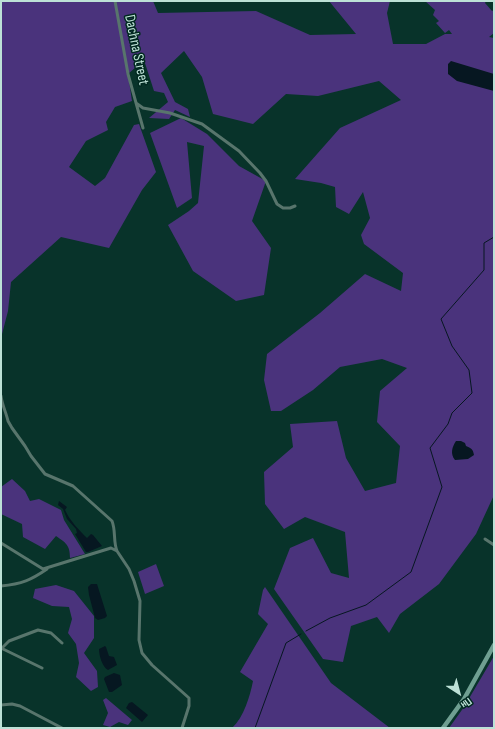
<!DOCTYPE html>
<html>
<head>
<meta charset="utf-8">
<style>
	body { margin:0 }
	#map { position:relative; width:495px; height:729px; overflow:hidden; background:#08332a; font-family:"Sofia Sans Condensed",sans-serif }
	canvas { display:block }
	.frame { position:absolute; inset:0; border:2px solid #bde1d6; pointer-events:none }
	.north { position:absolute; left:439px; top:673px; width:40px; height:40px; -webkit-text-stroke:3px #002920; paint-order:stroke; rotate:144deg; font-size:11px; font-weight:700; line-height:16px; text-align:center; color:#bde1d6 }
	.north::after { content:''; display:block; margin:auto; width:14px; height:18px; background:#bde1d6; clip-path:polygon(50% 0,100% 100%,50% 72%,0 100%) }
</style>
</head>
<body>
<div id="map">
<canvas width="495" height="729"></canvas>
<div class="frame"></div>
<div class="north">Пн</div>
</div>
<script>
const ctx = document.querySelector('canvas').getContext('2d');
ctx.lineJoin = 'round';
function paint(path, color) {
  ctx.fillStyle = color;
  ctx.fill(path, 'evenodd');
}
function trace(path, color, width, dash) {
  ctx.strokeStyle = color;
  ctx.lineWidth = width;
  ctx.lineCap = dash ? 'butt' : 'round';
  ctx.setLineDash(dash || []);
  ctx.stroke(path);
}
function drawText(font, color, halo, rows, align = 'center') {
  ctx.font = font + ' "Sofia Sans Condensed",sans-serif';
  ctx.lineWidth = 3;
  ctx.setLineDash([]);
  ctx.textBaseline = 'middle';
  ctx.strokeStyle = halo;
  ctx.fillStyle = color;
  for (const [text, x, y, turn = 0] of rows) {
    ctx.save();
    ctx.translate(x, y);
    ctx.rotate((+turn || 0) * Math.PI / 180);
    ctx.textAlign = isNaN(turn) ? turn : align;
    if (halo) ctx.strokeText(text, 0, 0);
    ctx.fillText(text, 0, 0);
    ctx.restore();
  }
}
const green = new Path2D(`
	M1,1H153L158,13L256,11L310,35L356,34L329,1H390L387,13L393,44H426L445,34H452L449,30L445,33L436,23L439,21L433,15L435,10L425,1H486L485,3L492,11L494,10V33L489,37L494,38V495L476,534L439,584L400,614L389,633L377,617L351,626L343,662L323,659L274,589L290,548L313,538L331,573L349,578L345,532L305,517L284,529L265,504L264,472L293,447L290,424L337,421L346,458L365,491L396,483L400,446L377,422L380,391L407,368L382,359L340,367L313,390L281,411H271L264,380L267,354L320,313L365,274L401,291L403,273L364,244L361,235L370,218L363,192L349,214L336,207L335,187L321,183L295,179L340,128L401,100L379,81L318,96L286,94L253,124L213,114L202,77L184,51L161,73L175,102L188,109L190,117L175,110L169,119L149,118L168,102L164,93L154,91L144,60L128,74L132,101L115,107L106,122L108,130L86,141L69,167L95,186L105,178L134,125L139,124L156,172L142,190L109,248L61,237L11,282L8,311L1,338Z
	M181,118L207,134L239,166L266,181L252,221L271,248L264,295L236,301L193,271L168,225L189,211L198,203L204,146L187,142L192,198L177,208L150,133Z
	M12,479L25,491L30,501L39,499L61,510L64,520L85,554L70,558C70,545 66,543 56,536L45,549L23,537L22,524L1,514V487Z
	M156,564L164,586L145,594L138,572Z
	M56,585L74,591L94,616V638L84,653L97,671L98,687L91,691L76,677L79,663L76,644L68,633L72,619L69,607L52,606L33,598L35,589Z
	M265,587L331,683L390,728H232C244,717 250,696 253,681L240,672L268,624L258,614L263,590Z
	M494,656V728H449L464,707Z
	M106,698L132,720L128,725L119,722L110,727L103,725L108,713L103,700Z`);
const water = new Path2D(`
	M451,61L494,74V91L457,81L448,74V64Z
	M456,441H461L465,443L466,446C471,448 473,449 474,455L468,459L455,460C450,454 452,447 456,441Z
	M59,501L67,507L65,510C70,521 79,530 87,538L91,534L93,535L102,546L88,552H86L75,534L77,533L76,529L67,519L63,509L58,505Z
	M91,584H97L107,616L105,618L98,620L95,618L89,595L88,587Z
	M105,646L106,647L109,656L114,657L117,665L108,670C102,667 99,655 99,649Z
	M114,673L120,675L122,685L112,692H109L104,679L105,677Z
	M132,702L148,715L142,722L126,708L129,703Z`);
const stream = new Path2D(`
	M306,631L330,618L366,605L411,572L442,487L430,448L448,424L452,413L472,393L469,370L452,346L441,319L484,270V243L494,237
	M255,728L286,643L301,634`);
const street = new Path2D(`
	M115,1L128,74L143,128
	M136,103L143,108L170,113L202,124L239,151L260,173L266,181L277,204L283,208H290L295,206
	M1,396C2,405 6,412 8,421L12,428L25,446L31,456L45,474L73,486L112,521C116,531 113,541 117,551
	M485,539L494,545
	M1,543L43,569L111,548L117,551L129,569L134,581L140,601L139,640L142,653L152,665L189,698V706L182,728
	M1,586C22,584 31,580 47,569
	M1,648L42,668
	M1,649L9,641L38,630L51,633L62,643
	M1,705L12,704L20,706L62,728`);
const secondary = new Path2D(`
	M443,728L464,699L494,645`);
const streetNames = [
	["Dachna Street",136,50,78]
];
paint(green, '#4a337c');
paint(water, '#061721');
trace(stream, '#061721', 1);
trace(street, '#58756c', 3);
trace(secondary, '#6f9f91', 4.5);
drawText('15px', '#bde1d6', '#002920', streetNames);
</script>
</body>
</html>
